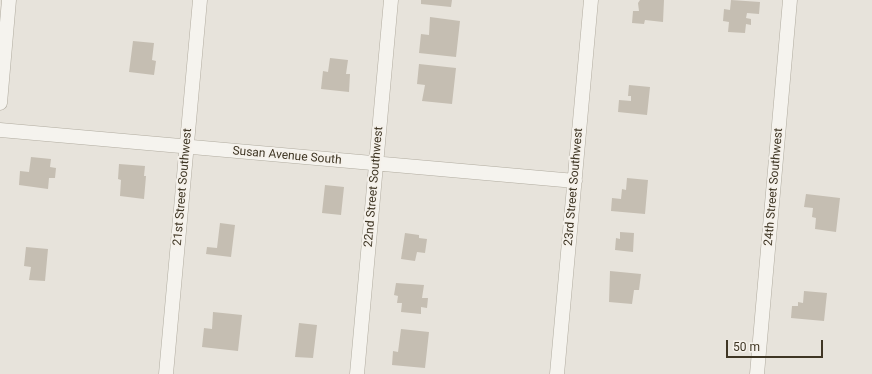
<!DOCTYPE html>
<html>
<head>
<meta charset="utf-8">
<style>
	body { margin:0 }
	#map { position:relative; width:872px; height:374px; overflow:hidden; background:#e7e3db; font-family:Roboto,sans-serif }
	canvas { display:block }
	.scale { position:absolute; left:726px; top:340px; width:97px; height:18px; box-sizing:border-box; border:2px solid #3f3624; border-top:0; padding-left:5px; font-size:12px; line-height:14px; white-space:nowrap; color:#3f3624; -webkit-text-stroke:3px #f5f1eb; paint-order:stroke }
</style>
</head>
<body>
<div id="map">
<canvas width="872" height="374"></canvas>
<div class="scale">50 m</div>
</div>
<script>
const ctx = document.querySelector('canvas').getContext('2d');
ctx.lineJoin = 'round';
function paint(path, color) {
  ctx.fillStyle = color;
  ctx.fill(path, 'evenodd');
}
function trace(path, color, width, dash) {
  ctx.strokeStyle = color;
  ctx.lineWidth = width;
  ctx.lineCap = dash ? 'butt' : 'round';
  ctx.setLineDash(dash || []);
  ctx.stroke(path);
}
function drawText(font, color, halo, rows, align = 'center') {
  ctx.font = font + ' Roboto,sans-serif';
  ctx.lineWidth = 4;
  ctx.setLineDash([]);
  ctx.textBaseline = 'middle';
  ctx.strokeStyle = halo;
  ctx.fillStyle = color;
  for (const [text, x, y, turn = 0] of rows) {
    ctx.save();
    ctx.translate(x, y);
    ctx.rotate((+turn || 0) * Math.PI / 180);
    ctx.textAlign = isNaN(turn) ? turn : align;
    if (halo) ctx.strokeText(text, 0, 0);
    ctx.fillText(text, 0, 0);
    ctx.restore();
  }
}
const building = new Path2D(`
	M421,0H452L451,7L421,4Z
	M640,0H664L663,22L645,20L644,24L632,23L633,11H639L638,3Z
	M731,0L760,2L759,14L747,13L746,18L751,19V25L746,24L745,33L728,32L729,22L723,21L724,9L730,10Z
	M430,17L460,21L456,57L419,53L421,34L429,35Z
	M133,41L154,43L152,60L156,61L154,75L129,72Z
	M330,58L348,60L346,74H350L349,92L321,89L323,71L328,72Z
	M419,64L456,68L452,104L422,101L425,85L417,84Z
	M629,85L650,87L647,115L618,112L619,100L631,101V96H628Z
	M31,157L51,159L50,167L56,168L55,178H49L48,189L19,185L20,171L29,172Z
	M119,164L145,166L144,176H146L144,199L120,196L121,180L118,179Z
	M627,178L648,180L645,214L611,211L612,198L621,199L622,189L626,190Z
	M325,185L344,187L341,215L322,213Z
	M806,194L840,198L836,232L815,229L816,218L812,217L813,208L804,207Z
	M220,223L235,225L231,257L206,254L207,247L217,248Z
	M620,232L634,233L633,252L615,250L616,238L620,239Z
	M405,233L419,235V238L427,239L425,253L417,252L415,261L401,259Z
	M26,247L48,249L45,281L29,280L31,267L24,266Z
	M610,271L641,274L639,290H634L632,304L609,302Z
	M396,283L424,285L422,298H428L427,308L421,307V314L401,312L402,303H397L398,296L394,295Z
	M804,291L827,293L824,321L791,318L792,306H798V302L803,303Z
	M213,312L242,315L238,351L202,347L204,328L212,329Z
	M299,323L317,325L313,358L295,357Z
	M401,329L429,332L425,368L392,365L393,351L398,352Z`);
const minor = new Path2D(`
	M0,103L9,0
	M0,130L575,181
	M166,374L200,0
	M357,374L391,0
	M557,374L591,0
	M757,374L790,0`);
const streetNames = [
	["Susan Avenue South",287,156,5],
	["21st Street Southwest",183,187,-85],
	["22nd Street Southwest",374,187,-85],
	["23rd Street Southwest",574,187,-85],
	["24th Street Southwest",774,187,-85]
];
paint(building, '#c5beb2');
trace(minor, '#b1aca0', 15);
trace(minor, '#f5f3ee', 14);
drawText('12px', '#3f3624', '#f5f1eb', streetNames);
</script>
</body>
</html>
